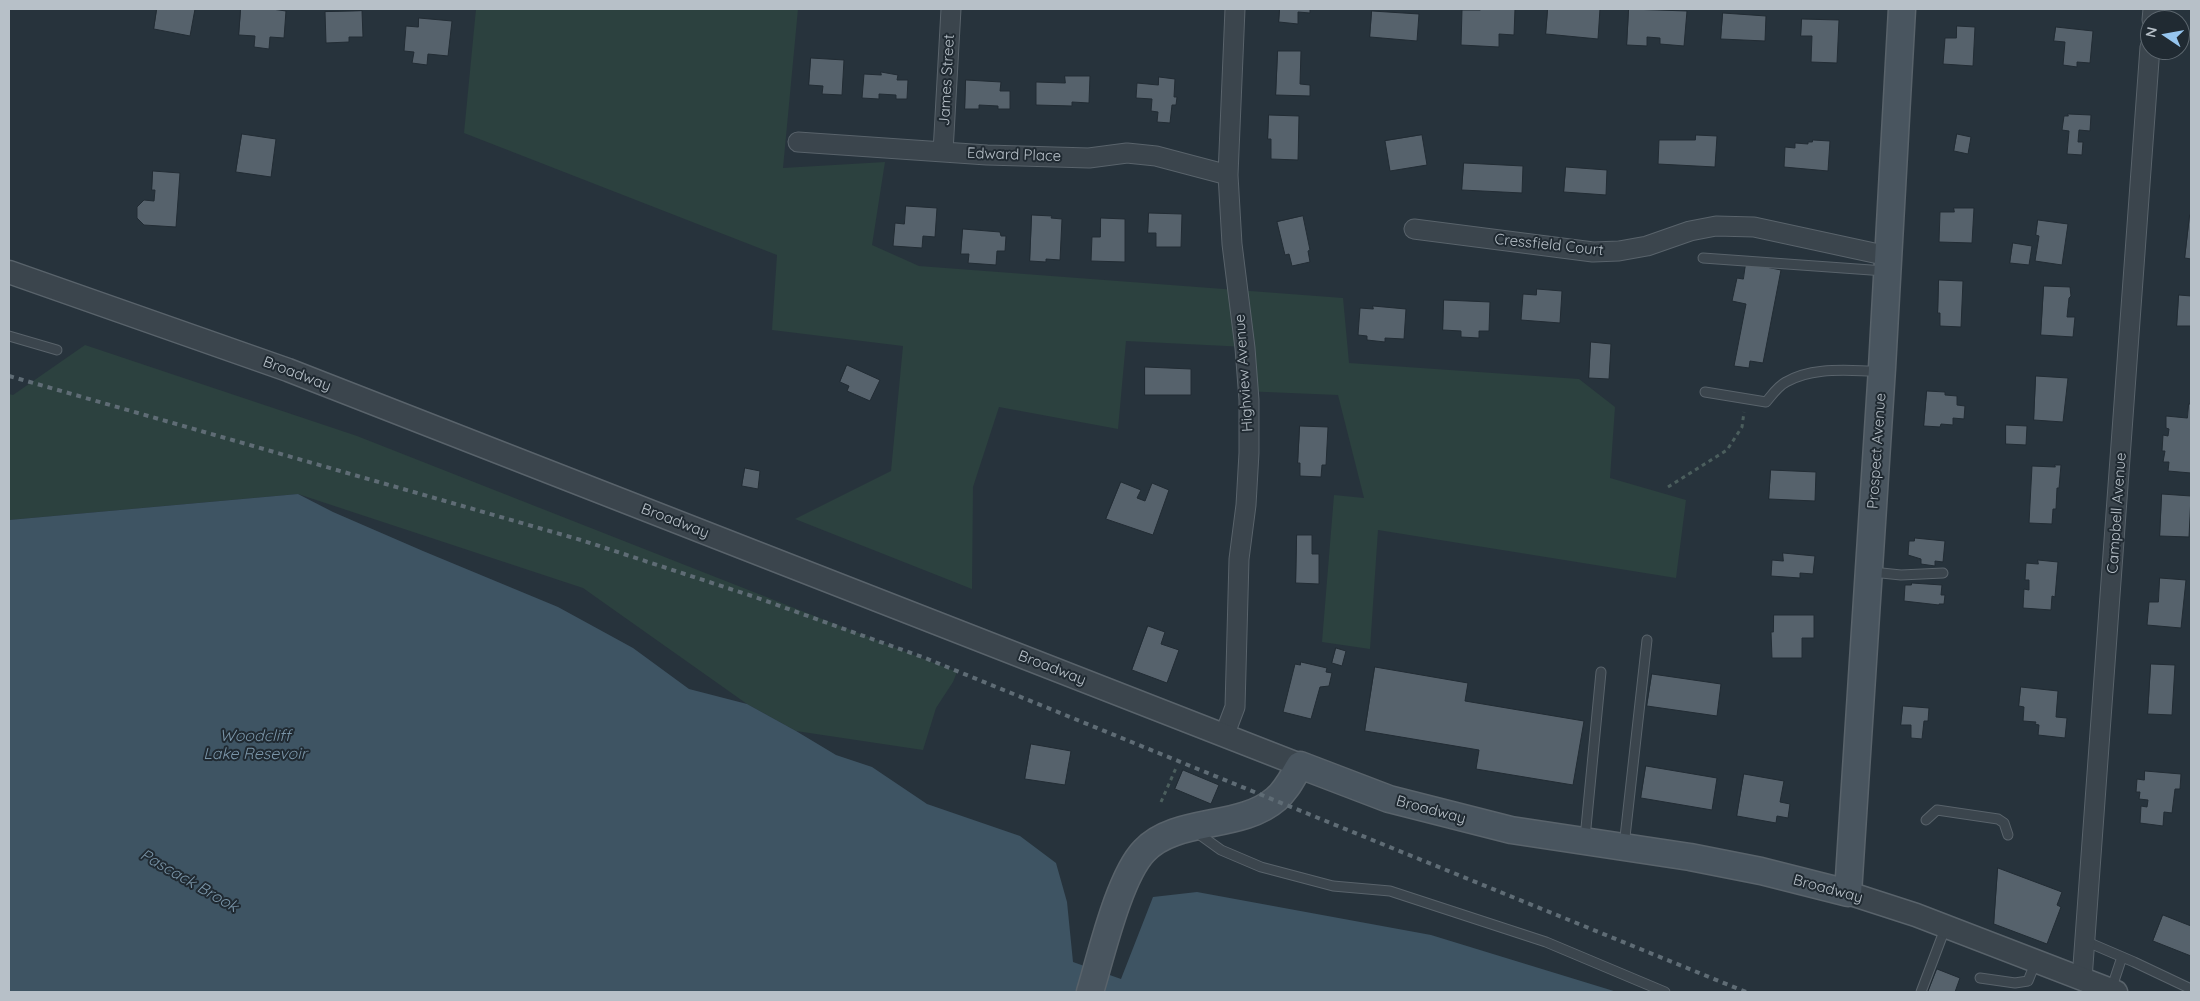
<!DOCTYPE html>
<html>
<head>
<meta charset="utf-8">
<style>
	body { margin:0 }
	#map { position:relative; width:2200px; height:1001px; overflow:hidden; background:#27333c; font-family:Quicksand,sans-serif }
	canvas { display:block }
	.frame { position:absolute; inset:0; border:10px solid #b7c0c8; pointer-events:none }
	.north { position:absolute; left:2140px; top:10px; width:50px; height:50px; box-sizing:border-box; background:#202a32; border:1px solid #5c666e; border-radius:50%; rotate:282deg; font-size:14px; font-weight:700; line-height:20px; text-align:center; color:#b7c0c8 }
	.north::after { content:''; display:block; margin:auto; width:18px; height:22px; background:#96c5ee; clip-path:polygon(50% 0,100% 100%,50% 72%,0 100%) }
</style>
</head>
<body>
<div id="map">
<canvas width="2200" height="1001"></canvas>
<div class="frame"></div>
<div class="north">N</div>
</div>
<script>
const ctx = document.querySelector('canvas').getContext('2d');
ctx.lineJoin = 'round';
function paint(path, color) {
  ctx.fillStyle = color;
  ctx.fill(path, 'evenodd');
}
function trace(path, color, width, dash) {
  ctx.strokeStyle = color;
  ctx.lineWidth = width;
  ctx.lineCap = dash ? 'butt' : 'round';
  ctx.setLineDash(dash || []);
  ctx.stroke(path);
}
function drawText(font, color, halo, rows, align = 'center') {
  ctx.font = font + ' Quicksand,sans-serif';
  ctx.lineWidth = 4;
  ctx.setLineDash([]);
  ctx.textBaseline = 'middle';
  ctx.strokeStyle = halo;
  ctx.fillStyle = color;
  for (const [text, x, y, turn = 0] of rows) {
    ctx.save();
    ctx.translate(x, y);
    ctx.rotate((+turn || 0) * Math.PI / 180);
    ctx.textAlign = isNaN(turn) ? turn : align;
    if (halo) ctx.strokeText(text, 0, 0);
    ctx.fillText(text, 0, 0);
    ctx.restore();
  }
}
const green = new Path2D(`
	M476,9H798L783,168L885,162L872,245L919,266L1343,298L1349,363L1579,379L1615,407L1610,478L1686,500L1676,578L1378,530L1370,649L1322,642L1334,495L1364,498L1338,395L1242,391L1246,347L1126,341L1118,429L999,407L973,487L972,589L795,519L891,471L903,346L772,330L777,255L464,133Z
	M85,345L357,436L957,672L953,682L936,708L923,750L796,731L747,704L583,588L298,494L9,520V394L13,395Z`);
const water = new Path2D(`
	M298,494L333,512L423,551L558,607L633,648L689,689L747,704L796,731L836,755L872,767L927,804L1020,836L1056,863L1067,902L1073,962L1121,979L1153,897L1197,892L1431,935L1617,992H9V520Z`);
const building = new Path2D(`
	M157,9H195L190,36L154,29Z
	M241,9H272L286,11L284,38L270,37L269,49L254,47L255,36L239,35Z
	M1280,9H1310V13L1298,12V24L1279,22Z
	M1480,9H1515L1514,35L1499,34V47L1461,45L1462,10H1480Z
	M1548,9H1600L1598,39L1546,34Z
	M1629,9L1687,11L1684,46L1660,44V38L1647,37V46L1627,45Z
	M362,11L363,37H349V42L326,43L325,12Z
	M1372,11L1419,14L1417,41L1370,37Z
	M1723,13L1766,16L1765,41L1721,39Z
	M419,18L452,21L448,56L428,54L427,65L412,63L414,52L404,51L406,26L418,27Z
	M1802,19L1839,20L1837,63L1811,62L1812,36H1801Z
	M1957,26L1975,27L1973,66L1943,64L1945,38H1956Z
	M2056,27L2093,31L2090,63L2077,62V67L2063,65L2065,42L2054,41Z
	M1278,51H1301L1300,84L1310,85V96L1276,95Z
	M811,58L844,60L842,95L822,94L823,86L809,85Z
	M881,72L898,75L897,80H908L907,99H896V95L879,94V99L862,98L864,74L881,75Z
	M1065,76H1090L1089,103L1072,102V106L1036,105V82L1065,83Z
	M1159,77L1175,79L1174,97H1177L1176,105H1172L1170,123L1157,122L1158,112L1151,111L1152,99L1136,98L1137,83L1158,85Z
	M966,80L1001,82L1000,91H1010V109H998V106L979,105V109H965Z
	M2068,114L2091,115L2090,131L2079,130L2078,142H2083L2082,155L2067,154L2069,131L2062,130L2064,116H2068Z
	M1269,115L1299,116L1298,160L1271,159V139H1268Z
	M242,134L276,139L271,177L236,172Z
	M1957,134L1971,137L1968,154L1954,151Z
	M1422,135L1427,165L1390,171L1385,141Z
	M1696,135L1717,136L1715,167L1658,164L1659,140H1695Z
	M1813,140L1830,141L1828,171L1784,167L1785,147L1795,148V143L1808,144V142H1812Z
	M1464,163L1523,166L1522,193L1462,190Z
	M1566,167L1607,170L1606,195L1564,192Z
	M153,171L180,173L176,227L144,225L137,218V207L144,200L154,201L155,190H152Z
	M906,206L937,208L935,237L923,236L922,248L893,246L895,223L904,224Z
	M1954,208H1974L1972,243L1939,242L1940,212H1954Z
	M1149,213L1182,214L1181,247H1156V233H1148Z
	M1032,215L1052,216L1051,218L1062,219L1060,260L1046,259V262L1030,261Z
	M2190,215H2191V259L2185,258Z
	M1303,216L1310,250L1308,251L1310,262L1292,266L1289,254L1285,255L1277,222Z
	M1101,218L1125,219V262L1091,261L1092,237H1100Z
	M2038,220L2068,224L2062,265L2035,261L2039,236L2036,235Z
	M963,229L1000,232L1001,236H1006L1005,251H997L996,265L968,263L969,254H961Z
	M2013,243L2032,246L2029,265L2010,263Z
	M1746,263L1781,270L1763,363L1750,361L1749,368L1734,366L1746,304L1732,301L1737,278L1743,279Z
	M1939,280L1963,281L1961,327L1940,326V313H1938Z
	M2044,286L2070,287L2071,296L2069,298L2067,317H2075L2073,337L2041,335Z
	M1537,289L1562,291L1560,323L1521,320L1523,294L1536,295Z
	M2179,295L2191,296V330V326H2177Z
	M1444,300L1490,302L1489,331H1479V338L1461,337V331L1443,330Z
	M1373,306L1406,309L1404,339L1385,338V342L1367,340V336L1358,335L1360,308L1373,309Z
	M1591,342L1611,344L1609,379L1589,378Z
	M847,365L880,380L870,401L847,391L849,386L840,382Z
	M1145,367L1191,369V395H1145Z
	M2036,376L2068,378L2063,422L2034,420Z
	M1927,391L1945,392V395L1957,396V405L1965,406L1964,419L1953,418V425L1941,424L1940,427L1924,426Z
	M2189,404H2191V473L2168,471L2169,462H2163L2165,451H2162L2163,435L2168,436L2169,429L2166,428V416L2187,418Z
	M2006,425L2027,426L2026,445L2006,444Z
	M1300,426L1328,427L1326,465H1322L1321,477L1300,476V463H1298Z
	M2055,465H2061L2059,488H2057L2056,509H2053L2052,524L2029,523L2032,466L2055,467Z
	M745,468L760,471L758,489L742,486Z
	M1771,470L1816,472L1815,501L1769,499Z
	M1121,482L1141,490L1137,498L1145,501L1152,483L1169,490L1153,535L1106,519Z
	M2162,494L2191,496L2189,537L2160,536Z
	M1297,535H1312V554H1319V584L1296,583Z
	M1915,538L1945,541L1943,562L1935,561V566L1921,564V559L1908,555L1909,541H1914Z
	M1783,553L1815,556L1813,574L1800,573V578L1771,576L1772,560L1783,561Z
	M2038,560L2058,562L2055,597L2052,596L2051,610L2023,608L2024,589L2029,590V580H2025L2026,563L2038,564Z
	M2160,578L2186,580L2181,628L2147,625L2149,602H2158Z
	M1912,583L1942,585L1941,595H1945L1944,604H1939V605L1904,601L1905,585H1911Z
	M1774,615H1814V638H1802V658H1772L1771,632H1773Z
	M1148,626L1165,632L1161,644L1179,650L1167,683L1132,670Z
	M1336,648L1346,651L1342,666L1332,663Z
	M1301,662L1327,668L1326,672L1332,673L1329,686L1320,687L1311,719L1283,712L1295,664L1300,665Z
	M2151,664L2175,665L2172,715L2148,714Z
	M1375,667L1468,683L1465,701L1584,721L1573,785L1476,769L1479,750L1365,731Z
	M1652,674L1721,684L1717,716L1647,706Z
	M2021,687L2058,691L2056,717L2067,718L2065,738L2038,735L2039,725L2035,724L2036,722L2023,721L2024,707L2019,706Z
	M1903,706L1929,708L1928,721H1924L1922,739L1911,738V725H1901Z
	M1031,744L1071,751L1065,785L1025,779Z
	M1646,766L1717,778L1712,810L1641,798Z
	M1183,770L1219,785L1211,804L1175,789Z
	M2145,771L2181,774L2180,789H2175L2172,813L2164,812L2163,826L2140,823L2141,806L2147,807L2148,800L2139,799L2140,792H2136L2137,779L2144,780Z
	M1744,774L1784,781L1780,802L1790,804L1788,818L1777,816L1776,823L1737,816Z
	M1998,868L2062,892L2057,905L2061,907L2047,944L1994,924Z
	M2163,915L2191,926V956L2153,941Z
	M1937,969L1960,978L1955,992H1928Z`);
const path = new Path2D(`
	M1668,487L1727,450L1742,427L1744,412
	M1161,802L1176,768`);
const service = new Path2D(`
	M1703,258L1885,271
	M9,336L57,350
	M1705,392L1766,402C1772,395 1778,386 1786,382C1813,366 1849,371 1879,371
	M1872,572L1901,575L1943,573
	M1926,820L1937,810L1998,819L2004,823L2008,835
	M1196,832L1221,850L1261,867L1333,886L1390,891L1546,942L1665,992
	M1585,838L1601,672
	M1624,846L1647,640
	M2085,941L2134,962L2191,989
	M1980,978L2015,983L2028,981L2036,961
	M2111,990L2122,957
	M1921,992L1946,926`);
const minor = new Path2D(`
	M2152,20L2153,9
	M798,142L987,155L1089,158L1127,153L1156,156L1228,175
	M943,152L951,9
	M1414,229L1593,252L1619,251L1647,246L1690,231L1716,226L1754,227L1888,256
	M1224,736L1235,707L1239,559L1246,505L1249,453V400L1245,348L1232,244L1228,175L1235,9
	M2082,979L2150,47`);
const tertiary = new Path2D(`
	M9,272L288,370L1300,765
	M1848,893L1916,915L2116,992`);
const secondary = new Path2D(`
	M1090,992C1101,956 1119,877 1144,851C1175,817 1241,830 1276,799C1287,790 1293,776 1300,765L1389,799L1511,830L1690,857L1761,871L1848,893L1882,368L1902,9`);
const rail = new Path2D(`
	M9,376L581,540L755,597L925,658L1746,992`);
const streetNames = [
	["James Street",947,80,-87],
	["Edward Place",1014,155,2],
	["Cressfield Court",1549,245,6],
	["Highview Avenue",1244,373,-94],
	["Broadway",297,374,21],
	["Prospect Avenue",1877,451,-86],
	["Campbell Avenue",2117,513,-86],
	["Broadway",675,521,21],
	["Broadway",1052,668,21],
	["Broadway",1431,810,15],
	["Broadway",1828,889,15]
];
const waterNames = [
	["Woodcliff",255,736],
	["Lake Resevoir",255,754],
	["Pascack Brook",189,881,30]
];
paint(green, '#2c413f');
paint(water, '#3e5463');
paint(building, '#56626c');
trace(building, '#222c34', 1);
trace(service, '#59636b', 11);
trace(minor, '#59636b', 21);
trace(tertiary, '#59636b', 25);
trace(secondary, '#59636b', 29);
trace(path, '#4b5e5d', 3, [4, 4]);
trace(service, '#3b454d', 9);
trace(minor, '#3b454d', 19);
trace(tertiary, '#3b454d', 22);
trace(secondary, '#49555f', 26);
trace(rail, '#5f6c75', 4, [5, 5]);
drawText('15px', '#b7c0c8', '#202a32', streetNames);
drawText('italic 16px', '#7a95a8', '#202a32', waterNames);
</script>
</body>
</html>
